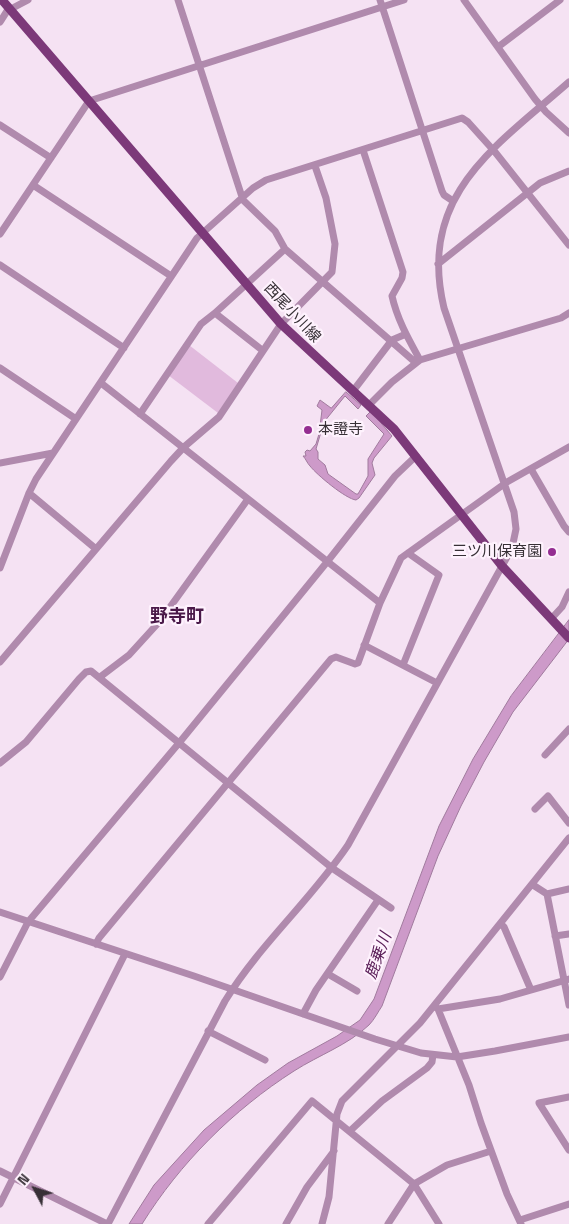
<!DOCTYPE html>
<html>
<head>
<meta charset="utf-8">
<style>
	body { margin:0 }
	#map { position:relative; width:569px; height:1224px; overflow:hidden; background:#f5e2f3; font-family:"Space Grotesk",sans-serif }
	canvas { display:block }
	.north { position:absolute; left:10px; top:1164px; width:50px; height:50px; -webkit-text-stroke:4px #fef2fd; paint-order:stroke; rotate:310deg; font-size:14px; font-weight:700; line-height:20px; text-align:center; color:#373036 }
	.north::after { content:''; display:block; margin:auto; width:18px; height:22px; background:#373036; clip-path:polygon(50% 0,100% 100%,50% 72%,0 100%) }
</style>
</head>
<body>
<div id="map">
<canvas width="569" height="1224"></canvas>
<div class="north">N</div>
</div>
<script>
const ctx = document.querySelector('canvas').getContext('2d');
ctx.lineJoin = 'round';
function paint(path, color) {
  ctx.fillStyle = color;
  ctx.fill(path, 'evenodd');
}
function trace(path, color, width, dash) {
  ctx.strokeStyle = color;
  ctx.lineWidth = width;
  ctx.lineCap = dash ? 'butt' : 'round';
  ctx.setLineDash(dash || []);
  ctx.stroke(path);
}
function drawText(font, color, halo, rows, align = 'center') {
  ctx.font = font + ' "Space Grotesk","Noto Sans JP",sans-serif';
  ctx.lineWidth = 4.5;
  ctx.setLineDash([]);
  ctx.textBaseline = 'middle';
  ctx.strokeStyle = halo;
  ctx.fillStyle = color;
  for (const [text, x, y, turn = 0] of rows) {
    ctx.save();
    ctx.translate(x, y);
    ctx.rotate((+turn || 0) * Math.PI / 180);
    ctx.textAlign = isNaN(turn) ? turn : align;
    if (halo) ctx.strokeText(text, 0, 0);
    ctx.fillText(text, 0, 0);
    ctx.restore();
  }
}
const green = new Path2D(`
	M189,345L238,383L218,413L168,375Z`);
const water = new Path2D(`
	M346,392L361,405L358,409L345,396L324,422L316,449L318,452V459L325,465L328,474L356,494H358L368,476V459L384,434L366,416L371,411L392,436L374,458L372,463L375,475L359,498L356,500C346,499 317,475 310,466C307,463 306,459 303,456H306L305,452L307,450L310,451L316,444L319,434L322,410L317,406L320,400L331,408Z
	M569,620V639L513,712L484,762L461,806L438,856L382,1006C378,1012 374,1020 369,1025C348,1045 319,1055 294,1071C233,1110 180,1163 142,1224H129L154,1185L204,1130L257,1085L288,1063L337,1036L360,1020L374,999L439,826L473,759L511,696Z`);
const minor = new Path2D(`
	M178,0L243,200L275,231L285,249L415,362
	M380,0L442,191L444,195L453,201
	M464,0L535,99L546,112L569,133
	M0,22L7,11L28,0
	M498,47L560,0
	M0,125L51,158
	M363,150L403,272L402,278L392,296C397,319 409,340 420,360
	M33,185L171,276
	M0,234L89,101L404,0
	M438,264L540,183L569,171
	M0,265L124,348
	M262,350L215,313L285,249
	M0,368L76,419
	M101,383L380,603
	M353,391L392,340L406,334
	M369,405L392,382L420,360L561,318L569,313
	M140,414L201,324L215,313
	M0,463L53,453
	M531,469L564,526L569,532
	M29,493L96,549
	M0,568L29,493L36,479L197,238L253,188L266,180L462,118L468,122L495,152L569,245
	M551,619L562,607L569,592
	M364,645L437,683
	M0,662L171,461L184,447L219,417L281,324L332,272L335,244L326,198L315,166
	M403,665L439,575L408,553
	M100,677L129,655L160,621L248,499
	M545,755L569,729
	M0,763L26,742L79,679L86,672L91,671L332,868L391,908
	M535,809L548,796L569,823
	M533,885L547,894L569,1005
	M547,894L569,889
	M0,912L194,976L375,1039L421,1053L457,1057L495,1051L569,1037
	M501,924L504,927L531,990
	M555,936L569,934
	M96,944L99,938L331,659L336,657L355,664L358,663L380,603L401,558L507,482L569,447
	M328,974L357,991
	M0,977L28,922L179,743L327,562L395,476L416,456
	M434,1006L438,1009L469,1085L481,1123L507,1194L521,1224
	M438,1009L500,999L569,979
	M303,1014L316,990L378,900
	M208,1031L265,1060
	M569,1097L539,1103L569,1150
	M350,1131L382,1101L427,1068L432,1062L433,1055
	M0,1171L107,1224
	M0,1204L125,954
	M520,1220L569,1204
	M108,1224L225,1001C260,944 311,900 348,845L512,548L516,529L514,512L444,308C417,195 495,147 569,82
	M208,1224L312,1101L414,1184L439,1224
	M286,1224L307,1187L334,1151
	M322,1224L329,1197L337,1114L342,1101L420,1023L569,838
	M388,1224L414,1184L447,1165L491,1151`);
const major = new Path2D(`
	M2,0L281,324L394,429L502,566L569,638`);
const markers = [
	[308,430,5,"#942d91"],
	[552,552,5,"#942d91"]
];
const streetNames = [
	["西尾小川線",292,313,47]
];
const poiNames = [
	["本證寺",318,430],
	["三ツ川保育園",542,552,"right"]
];
const waterNames = [
	["鹿乗川",379,956,-70]
];
const quarterNames = [
	["野寺町",177,617]
];
paint(green, '#e1badd');
paint(water, '#cd9ac9');
trace(water, '#a07a9d', 1);
trace(minor, '#b08aad', 7);
trace(major, '#7c3979', 9);
for (const [x, y, r, color] of markers) {
  const dot = new Path2D();
  dot.arc(x, y, r, 0, 2 * Math.PI);
  ctx.fillStyle = color;
  ctx.fill(dot);
  trace(dot, '#fef2fd', 2);
}
drawText('15px', '#373036', '#fef2fd', streetNames);
drawText('15px', '#373036', '#fef2fd', poiNames, 'left');
drawText('italic 16px', '#5a1e58', '#fef2fd', waterNames);
drawText('bold 18px', '#4a1949', '#fef2fd', quarterNames);
</script>
</body>
</html>
